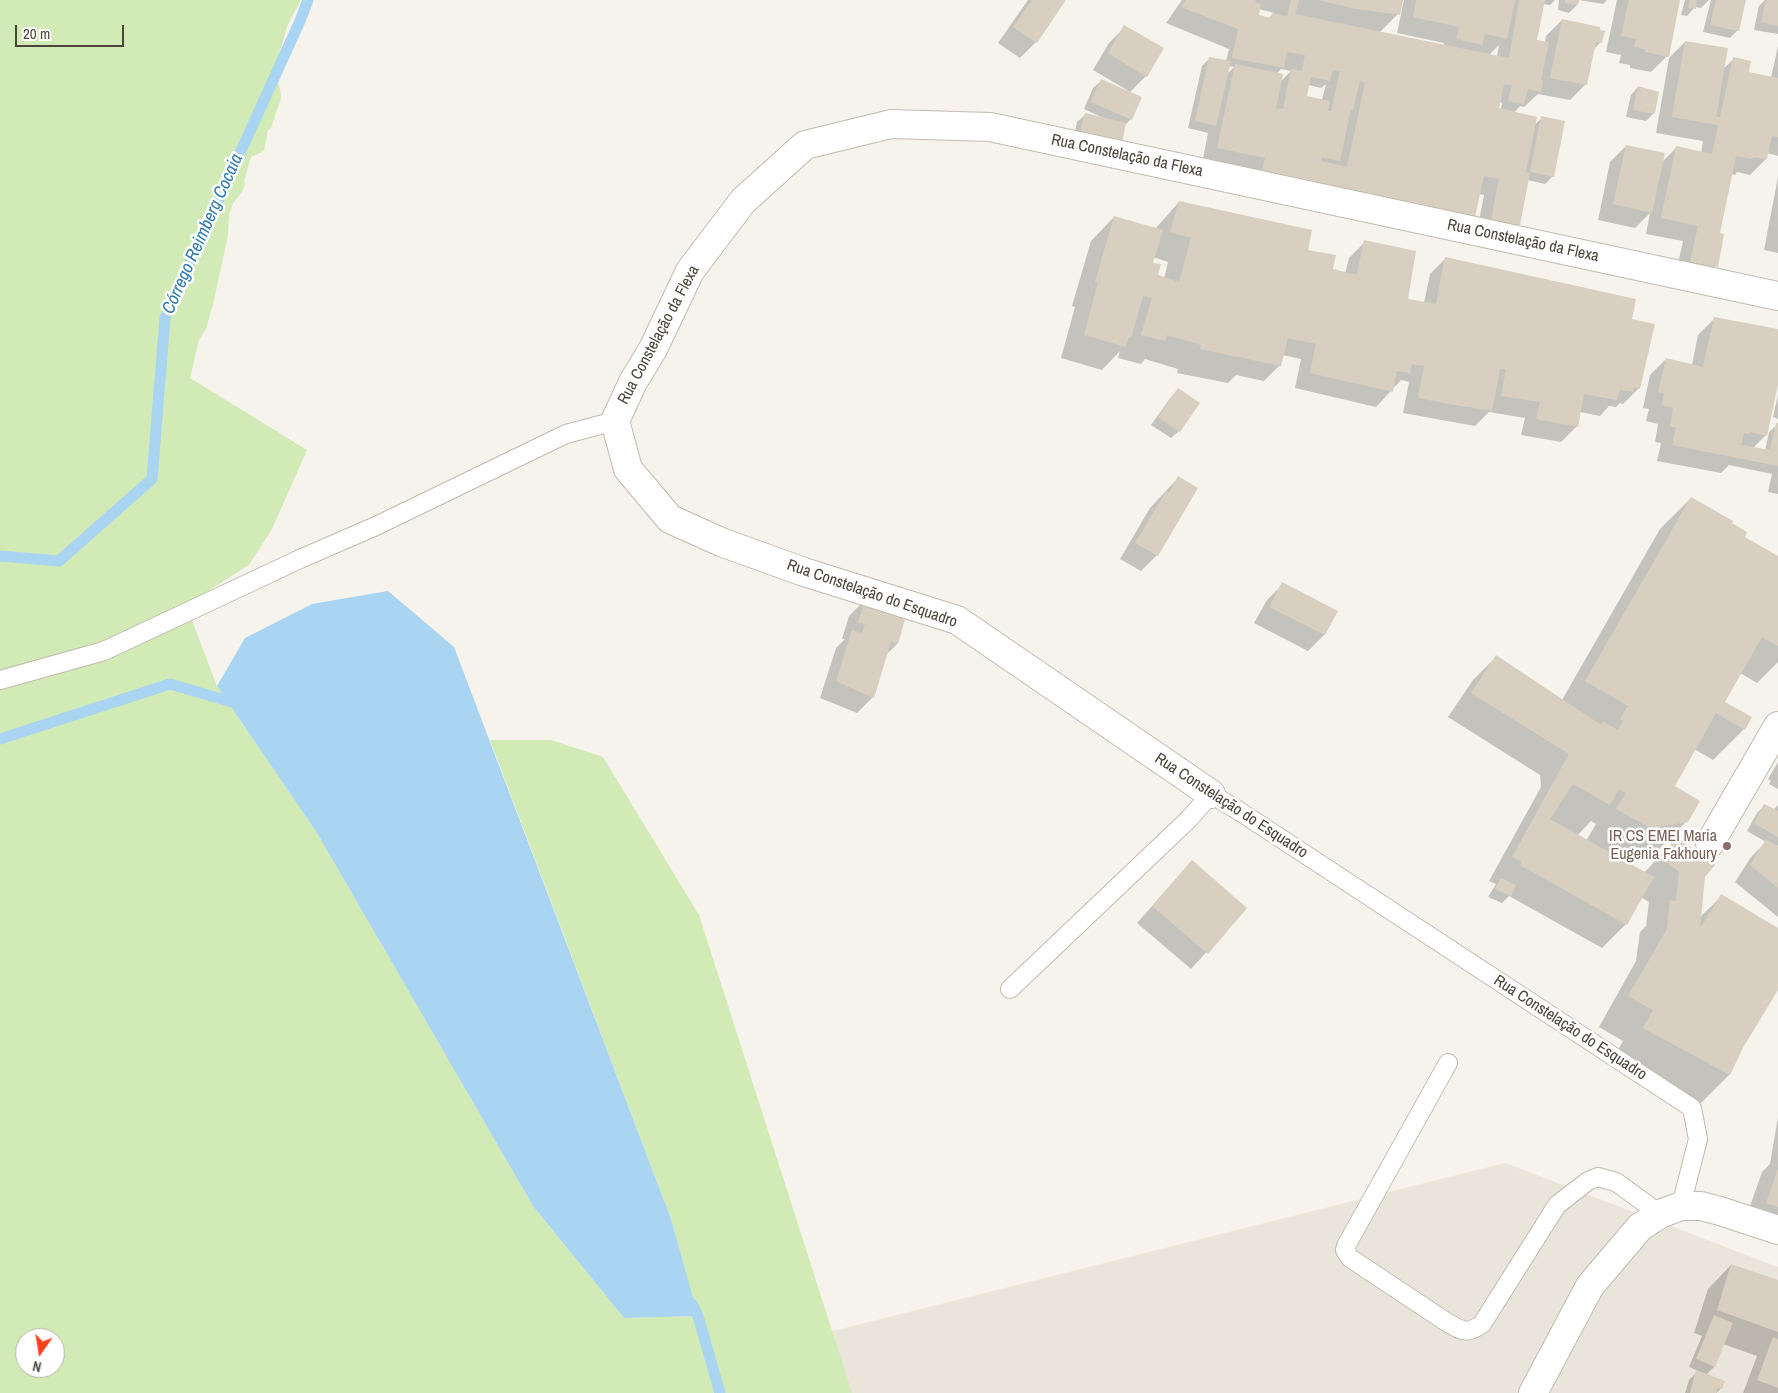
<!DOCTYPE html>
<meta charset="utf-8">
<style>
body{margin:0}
#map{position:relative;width:1778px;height:1393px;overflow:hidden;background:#f6f3ec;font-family:"Archivo Narrow",sans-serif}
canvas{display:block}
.north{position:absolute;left:15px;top:1328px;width:50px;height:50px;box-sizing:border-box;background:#fff;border:1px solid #b7b4b0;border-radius:50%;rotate:193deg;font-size:14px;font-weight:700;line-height:20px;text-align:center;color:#4b4439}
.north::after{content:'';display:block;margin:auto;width:18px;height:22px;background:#fc3f1d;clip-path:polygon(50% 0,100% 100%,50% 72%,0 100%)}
.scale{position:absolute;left:15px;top:25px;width:109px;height:22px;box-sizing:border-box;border:2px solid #4b4439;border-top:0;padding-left:6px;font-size:15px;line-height:18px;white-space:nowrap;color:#4b4439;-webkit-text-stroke:4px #fff;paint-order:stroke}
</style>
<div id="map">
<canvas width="1778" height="1393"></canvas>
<div class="north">N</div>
<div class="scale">20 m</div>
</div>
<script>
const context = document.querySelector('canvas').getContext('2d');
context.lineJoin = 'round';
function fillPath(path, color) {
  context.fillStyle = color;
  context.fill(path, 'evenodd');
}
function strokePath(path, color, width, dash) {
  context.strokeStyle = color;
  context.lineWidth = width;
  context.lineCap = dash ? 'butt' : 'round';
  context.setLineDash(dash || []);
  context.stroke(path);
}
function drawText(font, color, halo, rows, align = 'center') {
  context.font = font + ' "Archivo Narrow",sans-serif';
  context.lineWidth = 5;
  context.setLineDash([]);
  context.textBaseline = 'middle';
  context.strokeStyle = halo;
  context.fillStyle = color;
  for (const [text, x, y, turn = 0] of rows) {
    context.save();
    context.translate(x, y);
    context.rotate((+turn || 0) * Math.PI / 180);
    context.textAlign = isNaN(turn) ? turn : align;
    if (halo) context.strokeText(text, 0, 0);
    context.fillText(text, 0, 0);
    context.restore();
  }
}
const residential = new Path2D(`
 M1505 1163 1778 1267V1393H765L785 1343Z`);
const green = new Path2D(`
 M0 0H301L288 24 279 54 276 74 281 94V98L271 128 268 130 264 151 251 157 244 181 245 184 242 192 233 203 229 215 228 235 214 300 206 329 199 340 190 378 307 450 272 529 249 565 186 605 217 686 317 833 533 1206 624 1318 697 1316 671 1219 490 740H551L603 757 699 915 852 1393H0ZM25 1338H55V1368H25Z`);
const water = new Path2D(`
 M388 591 454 647 671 1219 698 1316 624 1318 533 1206 317 833 217 686 245 638 312 604Z`);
const shadow = new Path2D(`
 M1028 0H1064L1036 42 1020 58 998 43Z
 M1182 0H1402L1398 14 1380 32 1443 46 1444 43 1397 33 1404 0H1555L1550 5 1543 4 1535 41 1545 43 1546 36 1562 20 1601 42 1593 50 1586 84 1570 100 1538 94 1524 107 1520 106 1514 113 1534 125 1542 118 1553 176 1545 184 1527 180 1519 225 1503 241 1476 236 1484 195 1479 194 1474 216 1202 164 1208 133 1188 128 1202 66 1210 58 1226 61 1229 49 1166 23ZM1259 9 1274 13 1269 18 1257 16ZM1499 45 1497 56 1489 55ZM1229 66 1234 67 1227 74ZM1281 69 1291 71 1280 82 1276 74ZM1326 84 1322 100 1305 97 1308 85 1321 88ZM1499 102 1502 103 1501 110 1497 109Z
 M1559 0H1578L1577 5 1569 13 1558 10Z
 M1579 0H1607L1603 4Z
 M1617 0H1679L1667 56 1651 72 1630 68V65L1619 63 1621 55 1606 52Z
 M1685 0H1709L1701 8 1695 7 1687 16 1681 15Z
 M1711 0H1745L1738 30 1730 38 1703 32Z
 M1765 0H1778V34L1754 30 1759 6Z
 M1125 27 1146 76 1129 93 1131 119 1124 126 1073 141 1077 122 1085 115 1100 118 1101 117 1084 109 1093 88 1101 81 1126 92 1127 90 1093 70 1109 43Z
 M1685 42 1722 70 1734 59 1747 72 1771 78 1778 46V156L1767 153 1766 159 1750 175 1737 172 1735 175 1731 174 1719 234 1716 266 1700 282 1675 277 1683 241 1646 234 1650 213 1635 228 1598 220 1610 162 1626 146 1661 163 1676 148 1701 153 1703 141 1656 133 1669 58Z
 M1638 87 1654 113 1646 121 1626 117 1631 95Z
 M1778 177V253L1764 250Z
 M1179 202 1306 251 1331 270 1345 274 1349 258 1365 242 1407 300 1424 303 1430 274 1446 258 1631 320 1639 388 1623 404 1620 403 1616 407 1609 406 1600 416 1580 412 1577 426 1561 442 1521 435 1525 418 1489 412 1475 426 1403 413 1409 382 1401 380 1376 407 1295 388 1301 359 1282 355 1280 365 1264 381 1236 375 1228 383 1177 373 1178 369 1145 359 1141 364 1118 358 1120 351 1102 370 1061 358 1075 307 1072 306 1091 241 1114 217 1155 229ZM1153 257 1168 262 1164 279 1156 276 1152 264Z
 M1714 319 1778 331V377L1766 435 1778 424V494L1768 492 1772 474 1729 465 1721 473 1657 461 1661 443 1655 442 1658 424 1646 421 1649 409 1643 408 1650 375 1666 359 1692 365 1698 335ZM1769 432 1765 451 1753 448Z
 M1179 390V431L1171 438 1151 425 1171 397Z
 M1778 395V419L1773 417Z
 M1178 478 1157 555 1141 571 1120 559 1150 508Z
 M1691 498 1731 524 1743 537 1778 557V662L1757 683 1740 673 1724 702 1744 729 1713 760 1694 749 1673 787 1687 821 1656 852 1618 859 1644 873 1677 838 1704 877 1700 917 1722 896 1778 929V987L1743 1045 1729 1075 1698 1106 1613 1059 1623 1041 1599 1027 1636 961 1640 932 1646 926 1649 902 1641 897 1626 924 1602 948 1509 896 1502 903 1488 897 1496 884 1489 881 1541 787 1540 775 1448 717 1473 680 1496 657 1562 700 1660 529ZM1591 821 1596 824 1586 841 1577 836Z
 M1283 584 1336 611 1324 635 1308 651 1254 623 1267 600Z
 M865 600 906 613 897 644 887 654 873 697 857 713 820 698 836 648 845 639H842L849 616Z
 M1778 762V789L1769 784 1771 781 1768 779Z
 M1765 805 1774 809 1778 805V845L1776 847 1778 849V917L1735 882 1751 857 1766 842 1747 831 1757 813Z
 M1177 878 1246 909 1191 969 1137 923Z
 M1778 1117V1222L1743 1226 1762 1172 1770 1164Z
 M1731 1265 1778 1281V1393H1743L1757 1356 1723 1344 1714 1367 1706 1375 1721 1388 1716 1393H1685L1689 1380 1698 1371 1689 1367 1702 1336 1694 1333 1708 1289Z`);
const stream = new Path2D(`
 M0 556 59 561 152 479 165 318 300 21 308 0
 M0 739 170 684 242 705
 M692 1304 698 1316 720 1393`);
const building = new Path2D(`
 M1032 0H1066L1037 43 1013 27Z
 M1186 0H1256L1255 3 1261 4 1259 15 1271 18 1272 13 1287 16 1291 0H1299L1295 14 1509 58 1519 0H1545L1537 40 1549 42 1541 80H1543L1541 92 1528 89 1524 104 1508 101 1512 85 1504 84 1499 108 1537 117 1526 172 1530 173 1520 225 1491 220 1499 179 1484 176 1475 217 1370 198 1261 175 1265 158 1217 148 1235 64 1283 74 1276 108 1283 109 1291 69 1302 71 1305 55 1287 52 1284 68 1232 58 1238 29 1181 7ZM1333 70 1340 71 1331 111H1328L1330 101 1307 96 1311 77 1330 81ZM1360 81 1365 83 1347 167 1321 161 1322 157 1340 161 1351 109 1353 110Z
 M1318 0H1403L1400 15 1351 8Z
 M1416 0H1515L1507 39 1485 34 1482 45 1457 39 1459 27 1413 17Z
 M1565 0H1579L1578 5 1565 3Z
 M1629 0H1680L1669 57 1645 52V49L1634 47 1636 39 1621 36Z
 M1690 0H1697L1696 9 1688 8Z
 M1716 0H1746L1739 31 1710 25Z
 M1766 0H1778V26L1761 22Z
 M1562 19 1600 27V30L1605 31 1602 43 1596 42 1587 85 1550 78Z
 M1124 25 1164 48 1147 77 1108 53Z
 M1685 41 1728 48 1716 117H1720L1733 57 1751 61 1749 72 1778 78V137L1772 136 1767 159 1753 157 1752 159 1736 156 1720 233 1724 234 1718 267 1690 262 1698 226 1661 218 1676 146 1712 154 1718 125 1672 117Z
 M1209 57 1231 61 1216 126 1195 121Z
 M1101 79 1142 97 1132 120 1091 102Z
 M1638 86 1659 92 1655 114 1633 110Z
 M1085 113 1126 123 1122 143 1080 134Z
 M1541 116 1565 121 1554 177 1530 172Z
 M1626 145 1665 153 1652 213 1613 204Z
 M1179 201 1312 230 1308 250 1336 255 1333 269 1357 275 1364 240 1416 251 1408 299 1436 304 1445 257 1636 299 1632 319 1655 324 1640 389 1634 387 1633 392 1620 390 1617 400 1584 394 1578 427 1536 419 1540 402 1501 396 1506 369H1500L1492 411 1450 404 1418 398 1424 366 1412 364 1410 373 1397 371 1393 392 1310 373 1316 344 1288 338 1281 366 1200 349 1201 345 1167 335 1165 341 1141 335 1152 298 1143 296 1131 338 1129 337 1126 347 1084 335 1098 283 1095 282 1114 216 1163 230 1153 263 1161 264 1158 275 1179 282 1191 238 1170 232Z
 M1714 317 1778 329V384L1767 436 1750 432 1749 434 1744 433 1741 445 1770 450 1776 423H1778V466L1672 445 1676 427H1670L1673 408 1662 405 1664 393 1658 392 1666 358 1703 367Z
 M1178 388 1200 403 1180 432 1158 417Z
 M1178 476 1198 488 1158 556 1135 543 1166 491 1169 493Z
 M1691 497 1733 521 1732 523 1747 532 1745 537 1778 556V646L1762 637 1725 702 1752 717 1745 730 1716 713 1675 786 1700 801 1688 822 1651 828 1616 809 1626 793 1619 789 1610 805 1573 784 1550 819 1654 877 1627 925 1520 865 1522 862 1512 857 1569 754 1471 693 1496 655 1601 725 1603 722 1618 730 1623 721 1620 719 1628 706 1585 681Z
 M1282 582 1338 611 1325 635 1269 607Z
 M865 599 907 612 898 644 891 642 874 698 836 681 852 630 862 633 865 624 858 623Z
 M1764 804 1778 811V837L1754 823Z
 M1677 837 1715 865 1705 877 1700 929 1721 894 1778 928V990L1744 1046 1730 1075 1643 1028 1653 1010 1628 996 1667 929 1670 900 1676 901 1679 871 1663 860Z
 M1766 839 1778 847V888L1750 865Z
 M1192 860 1247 908 1208 954 1152 906Z
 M1501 878 1516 885 1511 896 1495 889Z
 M1778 1169V1207L1766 1203Z
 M1731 1264 1778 1280V1332L1717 1310Z
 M1714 1315 1733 1323 1715 1367 1696 1359Z
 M1773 1337 1778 1339V1388L1757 1380Z
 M1696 1370 1725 1381 1722 1389 1718 1388 1716 1393H1690Z`);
const lane = new Path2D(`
 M0 680 104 651 300 559 376 526 566 434 615 421
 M1010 989 1189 819 1211 794 1239 811 1692 1108 1698 1139 1681 1206
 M1448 1063 1347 1244 1345 1250 1350 1258 1448 1323C1464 1332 1467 1334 1482 1324L1557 1205 1588 1181 1598 1177 1616 1182 1660 1214`);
const street = new Path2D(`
 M1211 794 957 620 804 572 721 542 670 519 628 469 615 421 633 382 653 349 690 271 743 201 805 145 891 124 990 127 1778 296
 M1710 843 1778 726
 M1533 1393 1590 1286 1640 1227 1660 1214 1681 1206H1701L1720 1211 1778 1230`);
const markers = [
 [1727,846,5,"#8d6e63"]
];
const streetNames = [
 ["Rua Constelação da Flexa",1127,156,12],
 ["Rua Constelação da Flexa",1523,241,12],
 ["Rua Constelação da Flexa",659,335,-62],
 ["Rua Constelação do Esquadro",872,594,19],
 ["Rua Constelação do Esquadro",1231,806,33],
 ["Rua Constelação do Esquadro",1570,1028,33]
];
const educationNames = [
 ["IR CS EMEI Maria",1717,837],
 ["Eugenia Fakhoury",1717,855]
];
const waterNames = [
 ["Córrego Reimberg Cocaia",203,234,-66]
];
fillPath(residential, '#eae5da');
fillPath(green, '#d2eab5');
fillPath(water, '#a9d4f2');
fillPath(shadow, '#0003');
strokePath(stream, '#a9d4f2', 11);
fillPath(building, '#d8cfc1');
strokePath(lane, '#c2bbae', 20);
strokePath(street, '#c2bbae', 30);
strokePath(lane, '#fff', 18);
strokePath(street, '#fff', 28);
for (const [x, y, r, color] of markers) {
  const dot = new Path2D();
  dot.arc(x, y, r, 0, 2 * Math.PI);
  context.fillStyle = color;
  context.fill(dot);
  strokePath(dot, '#fff', 2);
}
drawText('16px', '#4b4439', '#fff', streetNames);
drawText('16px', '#785e54', '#fff', educationNames, 'right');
drawText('italic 18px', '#2e7ab2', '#fff', waterNames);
</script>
